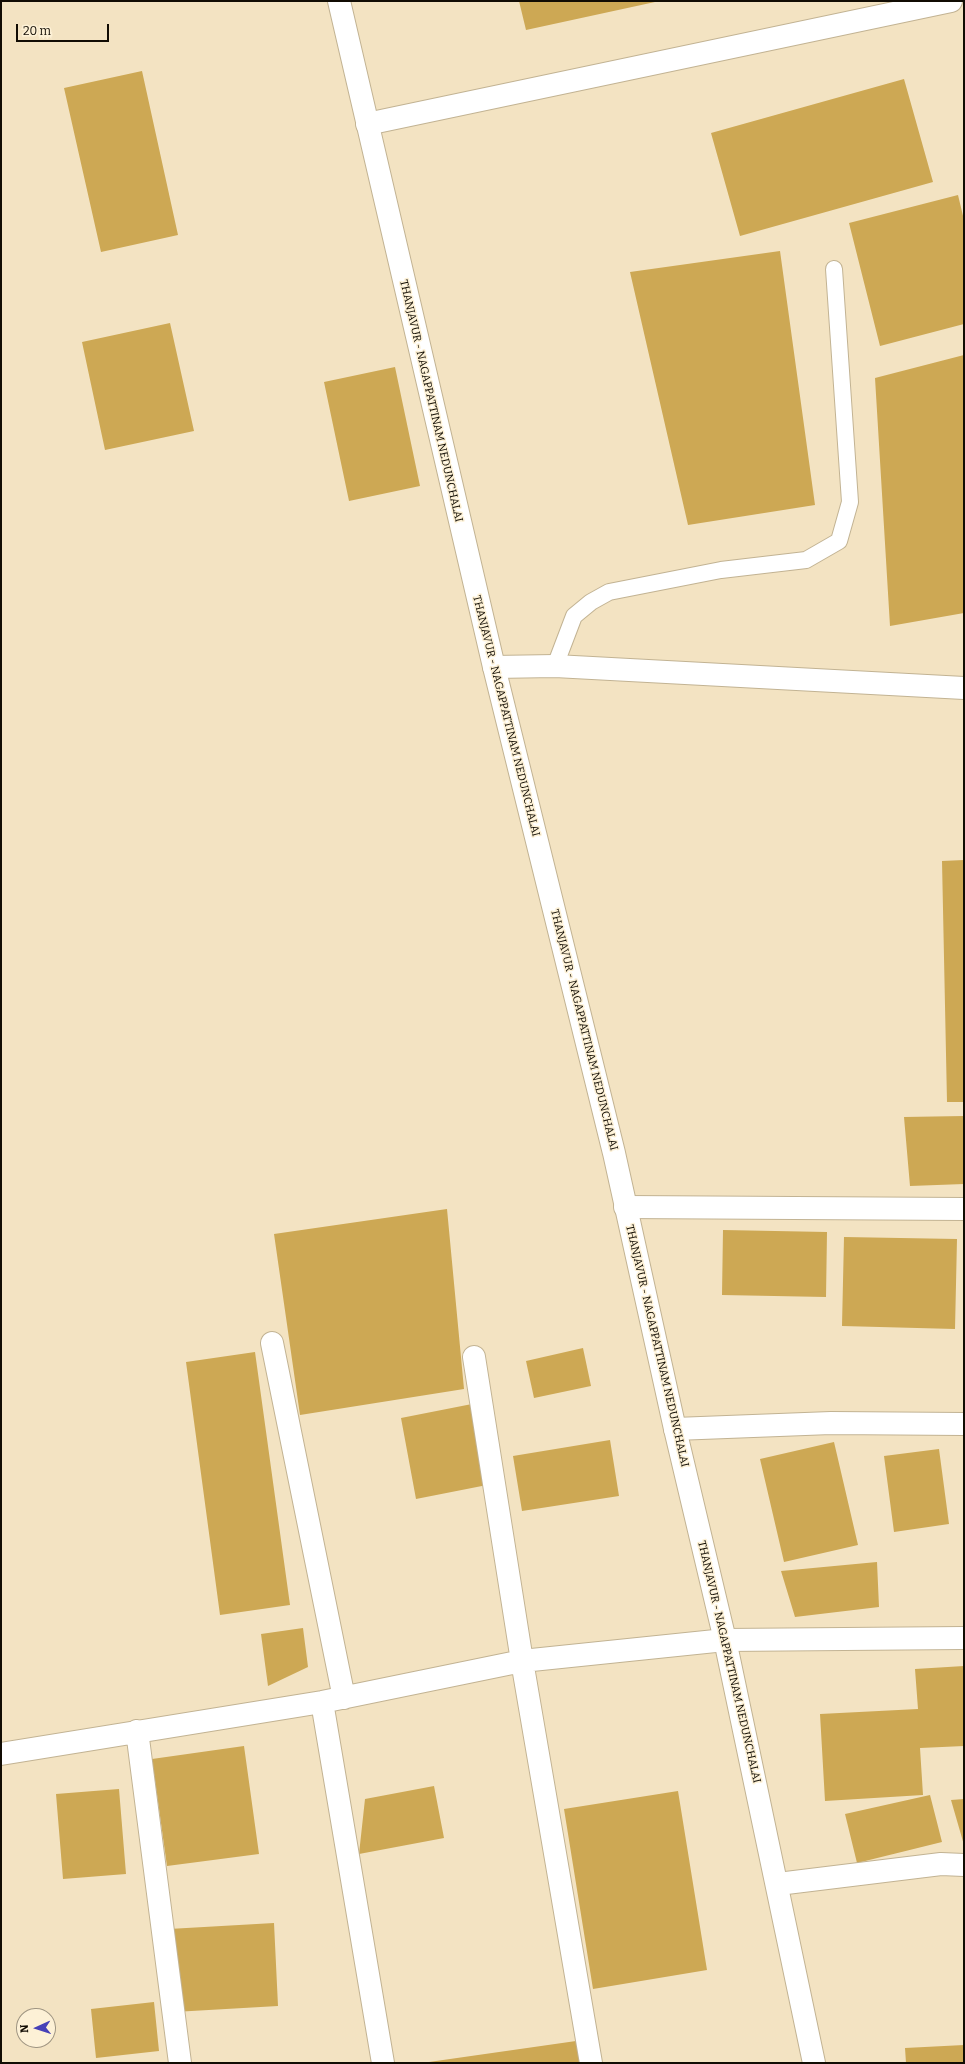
<!DOCTYPE html>
<style>
body{margin:0}
#map{position:relative;width:965px;height:2064px;overflow:hidden;background:#f3e3c2;font-family:Bitter,serif}
canvas{display:block}
.frame{position:absolute;inset:0;border:2px solid #110c03;pointer-events:none}
.north{position:absolute;left:16px;top:2008px;width:40px;height:40px;box-sizing:border-box;background:#fdf1d6;border:1px solid #9f9582;border-radius:50%;rotate:267deg;font-size:11px;font-weight:700;line-height:16px;text-align:center;color:#110c03}
.north::after{content:'';display:block;margin:auto;width:14px;height:18px;background:#4741b7;clip-path:polygon(50% 0,100% 100%,50% 72%,0 100%)}
.scale{position:absolute;left:16px;top:24px;width:93px;height:18px;box-sizing:border-box;border:2px solid #110c03;border-top:0;padding-left:5px;font-size:12px;line-height:14px;white-space:nowrap;color:#110c03;-webkit-text-stroke:3px #fdf1d6;paint-order:stroke}
</style>
<div id="map">
<canvas width="965" height="2064"></canvas>
<div class="frame"></div>
<div class="north">N</div>
<div class="scale">20 m</div>
</div>
<script>
const context = document.querySelector('canvas').getContext('2d');
context.lineJoin = 'round';
function fillPath(path, color) {
  context.fillStyle = color;
  context.fill(path, 'evenodd');
}
function strokePath(path, color, width, dash) {
  context.strokeStyle = color;
  context.lineWidth = width;
  context.lineCap = dash ? 'butt' : 'round';
  context.setLineDash(dash || []);
  context.stroke(path);
}
function drawText(font, color, halo, rows, align = 'center') {
  context.font = font + ' Bitter,serif';
  context.lineWidth = 3;
  context.setLineDash([]);
  context.textBaseline = 'middle';
  context.strokeStyle = halo;
  context.fillStyle = color;
  for (const [text, x, y, turn = 0] of rows) {
    context.save();
    context.translate(x, y);
    context.rotate((+turn || 0) * Math.PI / 180);
    context.textAlign = isNaN(turn) ? turn : align;
    if (halo) context.strokeText(text, 0, 0);
    context.fillText(text, 0, 0);
    context.restore();
  }
}
const building = new Path2D(`
 M519 1H655V2L526 30Z
 M142 71 178 235 101 252 64 88Z
 M904 79 933 182 740 236 711 133Z
 M958 195 964 220V324L880 346 849 223Z
 M780 251 815 505 688 525 630 272Z
 M170 323 194 431 105 450 82 342Z
 M964 355V613L890 626 875 378Z
 M395 367 420 486 349 501 324 382Z
 M964 860V1102H947L942 861Z
 M964 1116V1184L910 1186 904 1117Z
 M447 1209 464 1389 300 1415 274 1234Z
 M723 1230 827 1232 826 1297 722 1295Z
 M844 1237 957 1239 955 1329 842 1326Z
 M583 1348 591 1386 534 1398 526 1361Z
 M255 1352 290 1605 220 1615 186 1362Z
 M472 1404 487 1485 416 1499 401 1418Z
 M610 1440 619 1496 522 1511 513 1456Z
 M834 1442 858 1545 784 1562 760 1459Z
 M939 1449 949 1524 894 1532 884 1456Z
 M877 1562 879 1607 795 1617 781 1571Z
 M303 1628 308 1667 268 1686 261 1634Z
 M964 1666V1746L920 1748 923 1795 825 1801 820 1714 918 1709 915 1669Z
 M244 1746 259 1854 167 1866 152 1759Z
 M434 1786 444 1838 359 1854 365 1799Z
 M119 1789 126 1874 63 1879 56 1794Z
 M678 1791 707 1970 593 1989 564 1809Z
 M930 1795 942 1842 857 1863 845 1814Z
 M964 1799V1845L951 1800Z
 M274 1923 278 2006 174 2012 169 1929Z
 M154 2002 159 2051 96 2058 91 2009Z
 M583 2040 586 2063H429V2062Z
 M964 2045V2063H906L905 2048Z`);
const service = new Path2D(`
 M555 666 574 616 591 602 609 592 721 570 806 560 839 541 850 502 834 269`);
const minor = new Path2D(`
 M367 124 951 1
 M494 667 555 666 964 688
 M625 1207 964 1209
 M272 1343 344 1698
 M474 1357 522 1661 591 2063
 M675 1429 831 1423 964 1424
 M322 1702 383 2063
 M137 1731 180 2063
 M1 1754 322 1702 522 1661 725 1640 964 1638
 M778 1884 941 1864 964 1865`);
const trunk = new Path2D(`
 M339 1 494 667 614 1153 675 1429 725 1640 814 2063`);
const streetNames = [
 ["THANJAVUR - NAGAPPATTINAM NEDUNCHALAI",431,401,77],
 ["THANJAVUR - NAGAPPATTINAM NEDUNCHALAI",506,716,76],
 ["THANJAVUR - NAGAPPATTINAM NEDUNCHALAI",584,1030,76],
 ["THANJAVUR - NAGAPPATTINAM NEDUNCHALAI",657,1346,77],
 ["THANJAVUR - NAGAPPATTINAM NEDUNCHALAI",729,1662,77]
];
fillPath(building, '#cda854');
strokePath(service, '#c2b393', 18);
strokePath(minor, '#c2b393', 24);
strokePath(trunk, '#c2b393', 24);
strokePath(service, '#fff', 16);
strokePath(minor, '#fff', 22);
strokePath(trunk, '#fff', 22);
drawText('11px', '#110c03', '#fdf1d6', streetNames);
</script>
